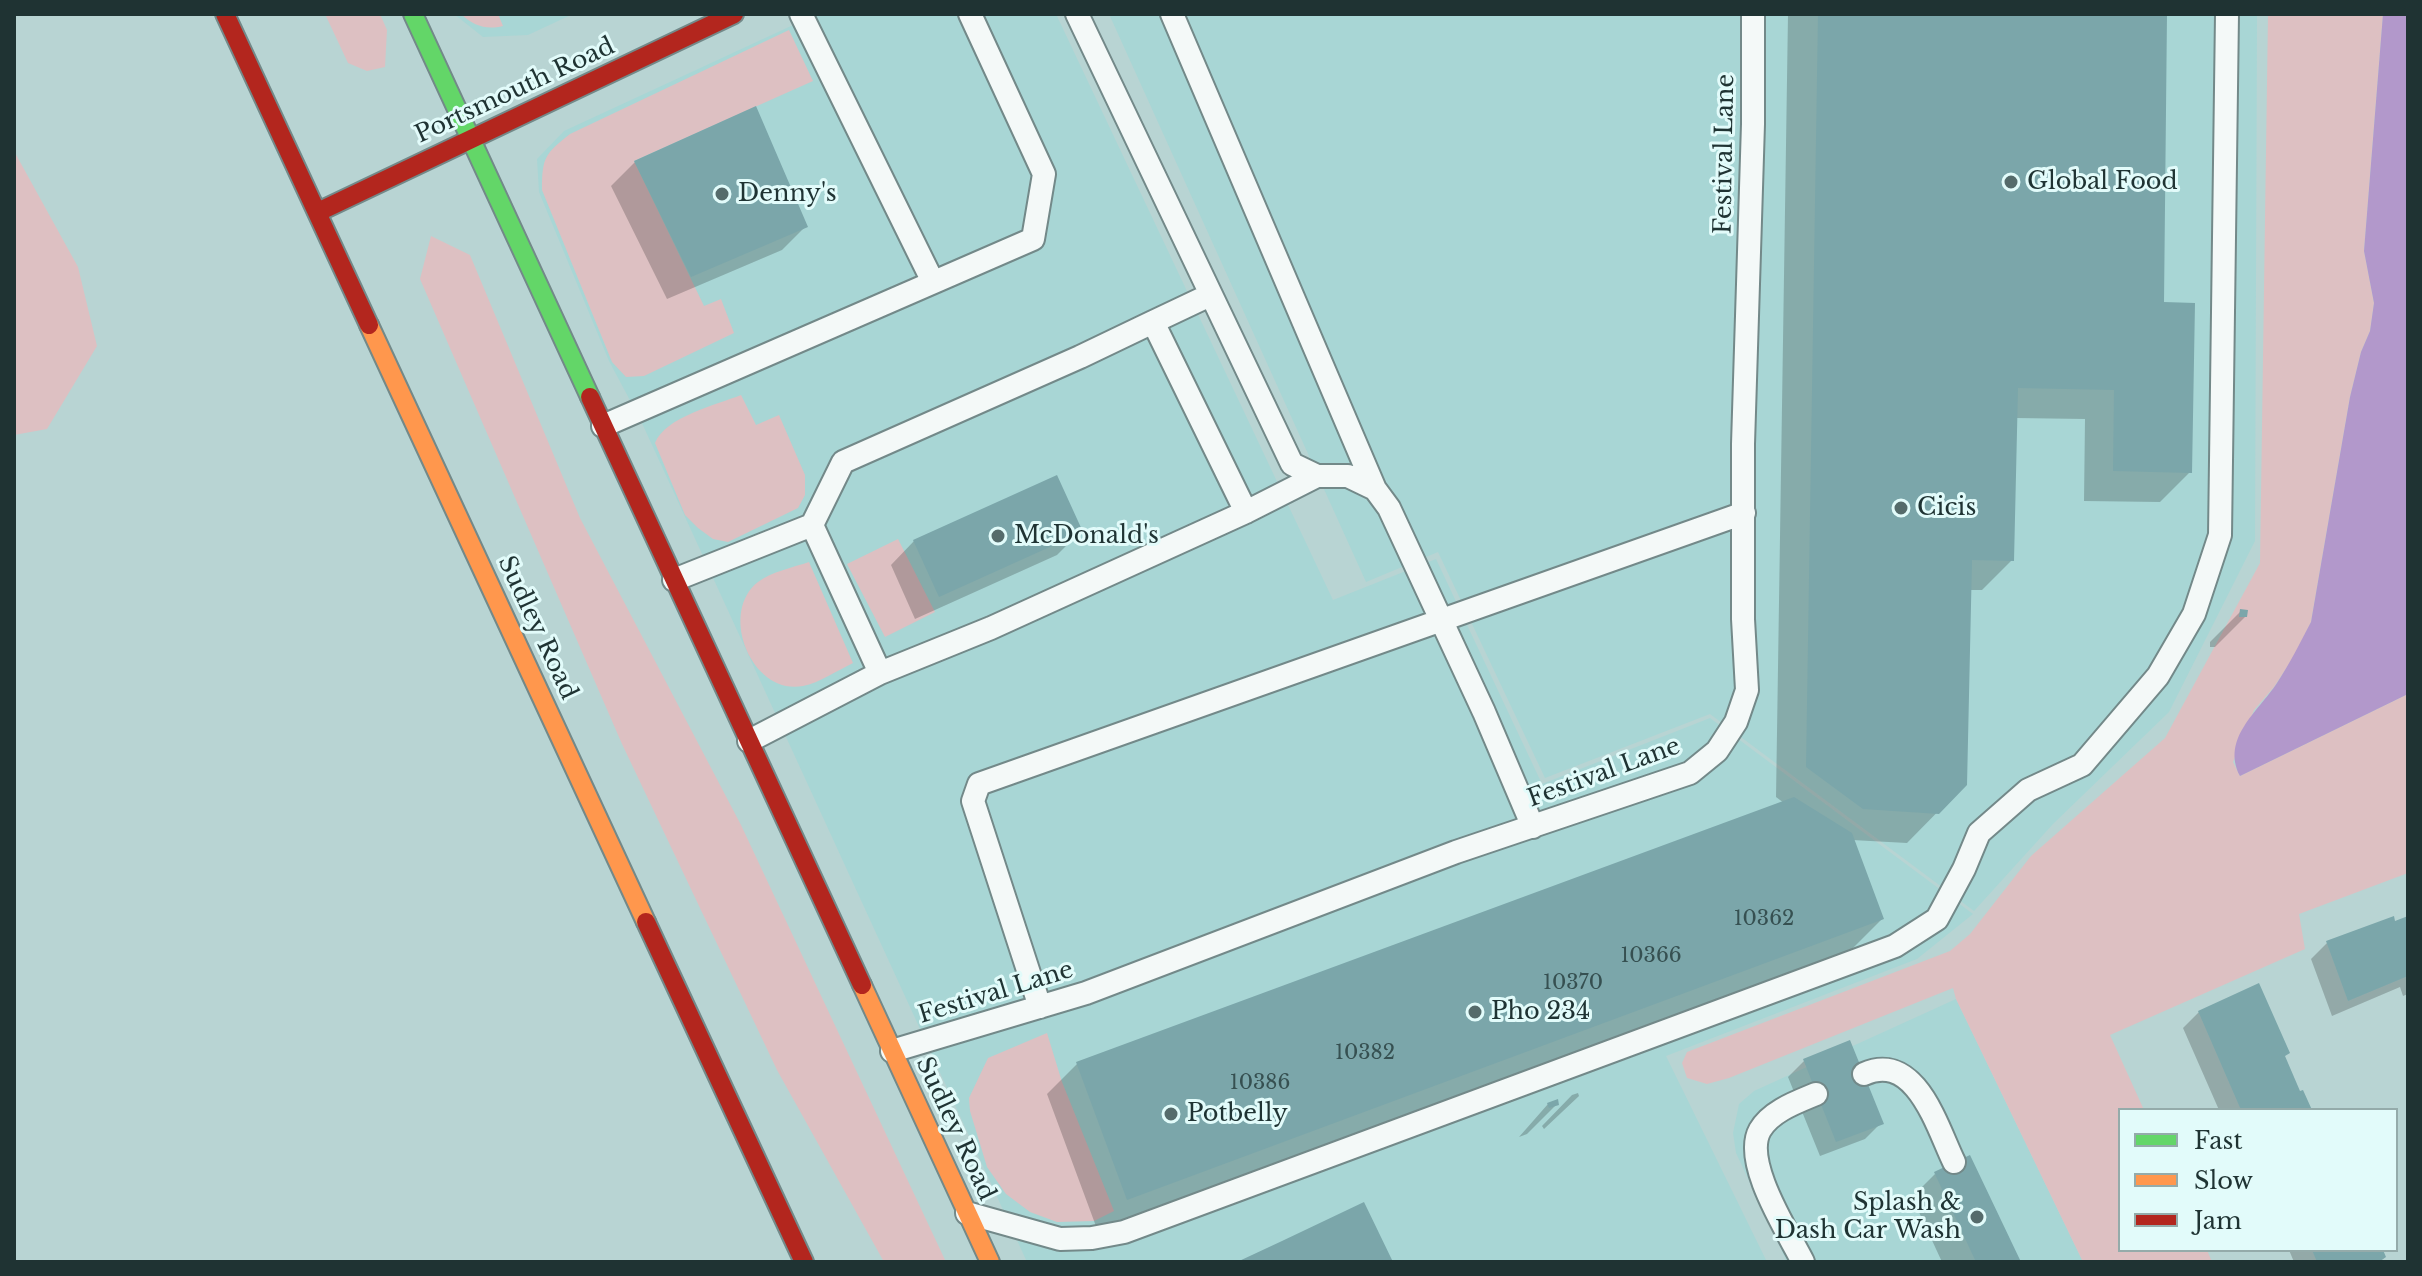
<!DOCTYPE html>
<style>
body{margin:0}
#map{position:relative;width:2422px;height:1276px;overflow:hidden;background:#b8d4d3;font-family:"Libre Baskerville",serif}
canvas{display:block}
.frame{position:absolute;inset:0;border:16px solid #1f3333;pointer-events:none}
.legend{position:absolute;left:2118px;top:1108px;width:280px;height:144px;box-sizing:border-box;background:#e2fbfa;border:2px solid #94abaa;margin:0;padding:10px 14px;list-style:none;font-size:24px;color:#1f3333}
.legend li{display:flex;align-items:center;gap:16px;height:40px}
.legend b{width:40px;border:2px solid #94abaa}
</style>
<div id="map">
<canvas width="2422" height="1276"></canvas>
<div class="frame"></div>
<ul class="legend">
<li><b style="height:10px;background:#63d668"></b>Fast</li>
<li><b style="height:10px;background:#ff974d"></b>Slow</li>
<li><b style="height:10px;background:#b3261e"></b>Jam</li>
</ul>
</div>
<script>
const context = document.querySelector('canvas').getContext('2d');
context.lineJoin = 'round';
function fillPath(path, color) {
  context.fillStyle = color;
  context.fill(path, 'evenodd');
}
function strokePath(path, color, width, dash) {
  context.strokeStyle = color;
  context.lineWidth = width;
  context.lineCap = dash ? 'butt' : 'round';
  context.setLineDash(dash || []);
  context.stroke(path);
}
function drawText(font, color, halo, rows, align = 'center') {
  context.font = font + ' "Libre Baskerville",serif';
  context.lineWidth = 6;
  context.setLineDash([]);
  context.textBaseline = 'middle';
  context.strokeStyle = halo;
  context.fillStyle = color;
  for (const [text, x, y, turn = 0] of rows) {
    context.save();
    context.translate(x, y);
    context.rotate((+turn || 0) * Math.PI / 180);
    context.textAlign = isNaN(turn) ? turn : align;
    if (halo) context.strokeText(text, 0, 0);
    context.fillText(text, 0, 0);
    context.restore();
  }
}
const built = new Path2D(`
 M454 14H573L528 35 483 37Z
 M817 14H1056L1333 600 1436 559 1542 784 1710 718 1973 914 1917 959 1666 1056 1767 1262H1027L641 421 609 361 539 192 537 159 564 131Z
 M1109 14H2257L2255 541 2169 712 2053 824 1974 911 1710 714 1545 778 1438 552 1366 582Z
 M1956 999 2083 1262H1787L1736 1153 1733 1133 1739 1104 1754 1091Z`);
const green = new Path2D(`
 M325 14H380L387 30 385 67 367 71 348 63Z
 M461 14H498L503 26C486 30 474 26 461 14Z
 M2268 14H2383L2364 251 2374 303 2370 331 2361 352 2350 397 2311 622 2295 655 2274 687 2254 710 2233 762 2240 776 2408 694V873L2299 914 2305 949 2110 1035 2144 1110H2120V1250H2207L2212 1262H2083L1956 999 1953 988 1729 1078 1707 1084 1687 1078 1682 1063 1687 1052 1950 951 1970 934 2031 856 2165 738 2260 563Z
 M789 30 813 81 634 161 704 306 721 299 734 333 644 376 626 377 612 362 542 190C542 157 545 154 570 134Z
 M14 151 78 267 97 346 47 429 14 435Z
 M431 236 470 255 580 518 741 825 946 1262H884L777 1070 622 744 420 279Z
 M741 395 756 425 779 415 805 475V495L798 508 728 542 713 539 698 528 685 515 655 443C665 417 716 405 741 395Z
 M898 539 935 612 885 637 847 564Z
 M809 562 853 663C838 670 819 683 803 686 752 696 718 613 758 582 771 572 794 567 809 562Z
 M1047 1033 1062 1082 1114 1211 1094 1221 1057 1222 1030 1212 1006 1194 987 1167 970 1111 969 1098 988 1058Z`);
const water = new Path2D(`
 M2383 14H2408V694L2240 776C2221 738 2258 712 2277 683 2290 663 2300 643 2311 622L2350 397 2361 352 2370 331 2374 303 2364 251Z`);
const shadow = new Path2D(`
 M1788 14H2165L2162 304 2190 472 2160 502 2084 501 2085 419 2015 418 2012 560 1982 590H1969L1965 784 1907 843 1852 840 1882 919 1852 949 1097 1229 1047 1094 1077 1064 1784 803 1776 797Z
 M635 162 806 226 782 250 667 299 611 186Z
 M1081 531 1057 555 915 619 891 565 914 541Z
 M2241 611 2245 617 2215 647H2210V642Z
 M2408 918V994L2403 996 2400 987 2332 1016 2311 959 2327 943Z
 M2199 1012 2283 1058 2299 1094 2310 1110H2219L2183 1028Z
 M1804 1061 1881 1123 1865 1139 1820 1156 1788 1077Z
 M1578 1093 1579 1096 1544 1129 1542 1126 1572 1095Z
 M1548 1104H1557L1527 1134 1519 1137Z
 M1935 1174 2019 1262H1942L1912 1197Z
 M2289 1250H2381L2378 1262H2294Z`);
const building = new Path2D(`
 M1818 14H2167L2164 302 2195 303 2192 473 2113 471 2114 390 2018 388 2014 561 1972 560 1967 785 1939 814 1863 809 1806 767Z
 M756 106 808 227 691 277 634 161Z
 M1057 475 1083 532 939 597 913 540Z
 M2240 609 2248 610 2247 617H2239Z
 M1794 797 1852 833 1884 919 1127 1200 1076 1062Z
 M2394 916 2395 921 2408 916V976L2348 1001 2326 941Z
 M2259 983 2290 1053 2285 1056 2300 1091 2303 1090 2312 1110H2241L2198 1011Z
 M1850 1040 1884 1124 1836 1142 1803 1059Z
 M1558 1099 1559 1105 1549 1108 1547 1103Z
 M1970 1155 2021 1262H1976L1934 1172Z
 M1364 1202 1393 1262H1237L1282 1241Z
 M2312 1250H2383L2386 1257 2379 1262H2317Z`);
const lane = new Path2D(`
 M801 14 933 282
 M1077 14 1292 464 1317 476H1348L1375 489 1389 508 1484 712 1533 827
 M1172 14 1375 489
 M1153 322 1210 295
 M603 426 1033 239 1044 174 970 14
 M674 580 812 525
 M880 673 812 525 843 462 1080 357 1153 322 1246 512
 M749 741 880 673 991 628 1246 512 1317 476
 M1040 1007 973 801 979 784 1744 513
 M892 1051 1086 993 1456 852 1690 773 1717 751 1736 722 1747 690 1743 619V444L1753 124V14
 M1864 1074C1916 1051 1937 1127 1954 1162
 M967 1213 1060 1239 1092 1238 1124 1232 1895 946 1937 919 1964 869 1979 833 2028 790 2082 765 2158 676 2194 614 2220 535 2227 14
 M1803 1262C1788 1232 1742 1162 1760 1130 1771 1111 1797 1102 1816 1094`);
const fast = new Path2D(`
 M413 14 590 397`);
const slow = new Path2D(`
 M369 325 646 922
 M862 985 990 1262`);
const jam = new Path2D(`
 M225 14 369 325
 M318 212 734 14
 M590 397 862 985
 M646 922 804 1262`);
const markers = [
 [2011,182,8,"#556b6b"],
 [722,194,8,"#556b6b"],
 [1901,508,8,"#556b6b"],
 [998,536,8,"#556b6b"],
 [1475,1012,8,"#556b6b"],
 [1171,1114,8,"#556b6b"],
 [1977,1217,8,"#556b6b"]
];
const numberNames = [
 ["10362",1764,919],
 ["10366",1651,956],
 ["10370",1573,983],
 ["10382",1365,1053],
 ["10386",1260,1083]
];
const streetNames = [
 ["Portsmouth Road",515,91,-25],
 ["Festival Lane",1725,154,-89],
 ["Sudley Road",537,628,65],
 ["Festival Lane",1604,773,-20],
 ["Festival Lane",996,993,-17],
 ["Sudley Road",955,1129,65]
];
const poiNames = [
 ["Global Food",2027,182],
 ["Denny's",738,194],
 ["Cicis",1917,508],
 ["McDonald's",1014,536],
 ["Pho 234",1491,1012],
 ["Potbelly",1187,1114],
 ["Splash &",1961,1203,"right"],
 ["Dash Car Wash",1961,1231,"right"]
];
fillPath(built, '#a8d6d5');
fillPath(green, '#ddc0c2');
fillPath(water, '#b298cb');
fillPath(shadow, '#0003');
fillPath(building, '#7ba6aa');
strokePath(lane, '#738989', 26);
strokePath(fast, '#738989', 22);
strokePath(slow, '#738989', 22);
strokePath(jam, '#738989', 22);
strokePath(lane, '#f4f9f8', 22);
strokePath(fast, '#63d668', 18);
strokePath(slow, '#ff974d', 18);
strokePath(jam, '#b3261e', 18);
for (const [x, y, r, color] of markers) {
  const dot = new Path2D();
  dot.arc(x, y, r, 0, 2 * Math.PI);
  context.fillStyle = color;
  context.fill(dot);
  strokePath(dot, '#e2fbfa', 3);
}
drawText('20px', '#365051', null, numberNames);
drawText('24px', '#1f3333', '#e2fbfa', streetNames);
drawText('24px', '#1f3333', '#e2fbfa', poiNames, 'left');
</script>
